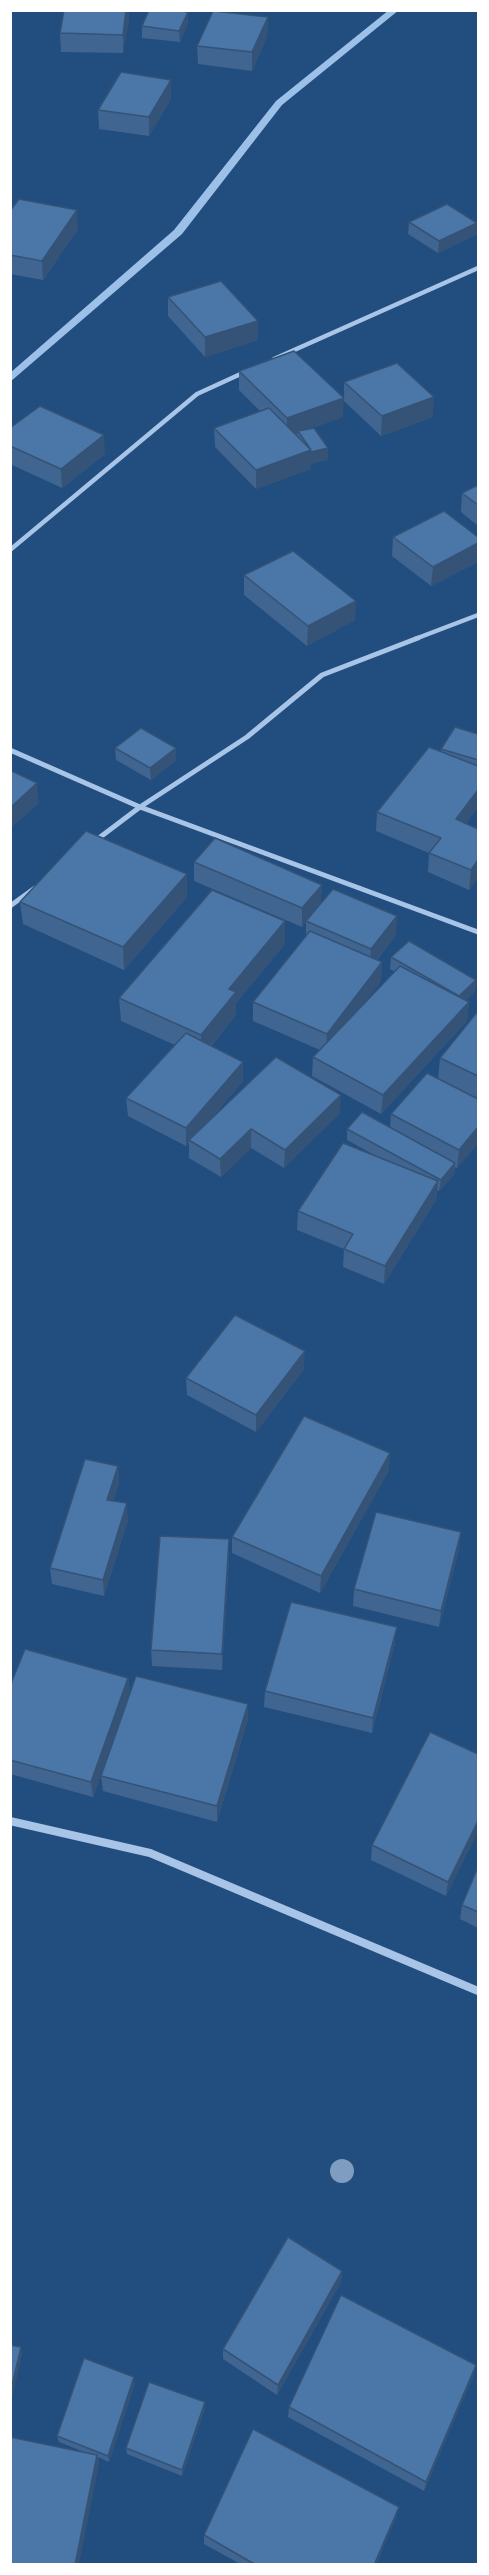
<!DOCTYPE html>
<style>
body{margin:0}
#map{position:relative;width:489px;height:2575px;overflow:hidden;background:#224d7f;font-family:"Golos Text",sans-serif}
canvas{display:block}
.frame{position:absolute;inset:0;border:12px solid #fff;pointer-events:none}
</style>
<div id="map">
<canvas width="489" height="2575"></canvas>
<div class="frame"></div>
</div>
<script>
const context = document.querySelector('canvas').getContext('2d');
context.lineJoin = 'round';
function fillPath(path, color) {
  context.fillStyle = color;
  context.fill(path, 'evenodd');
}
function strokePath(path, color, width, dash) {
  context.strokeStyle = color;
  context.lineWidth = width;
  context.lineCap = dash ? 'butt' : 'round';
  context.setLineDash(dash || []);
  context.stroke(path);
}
const stream = new Path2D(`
 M389 10H399L282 105 182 234 10 382V373L174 230 276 101Z`);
const minorFar2 = new Path2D(`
 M274 359 478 268
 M10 550 197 394 245 372
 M415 639 478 615`);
const minorFar1 = new Path2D(`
 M10 750 140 807 478 932
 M95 841 140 807 247 737 322 675 418 638
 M10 906 35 888`);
const minor = new Path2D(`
 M10 1821 150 1853 478 1991`);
const trees = [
 [342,2171]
];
const wall = new Path2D(`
 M64 10H128L129 19 123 53 61 52 60 33Z
 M188 12V23L180 42 142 38V26Z
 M268 17 267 36 252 71 198 64 197 46Z
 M171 99 149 136 99 129 98 110Z
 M10 211 78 229 43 280 10 274Z
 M409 222 477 223V234L438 253 408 234Z
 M168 297 258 321V340L205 357 168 316Z
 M239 371 343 417 312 428 328 460 311 463V469L256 489 215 447 214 428 260 411 239 390Z
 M344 382 433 417 381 436 344 401Z
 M10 428 105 454 62 488 10 464Z
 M478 485V526L461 512 462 493Z
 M393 537H478V562L431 586 392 556Z
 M244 575 355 620 307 646 244 595Z
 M478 734V807L466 823 478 829V877L469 890 428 872 429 853 376 831 377 812 441 752V749Z
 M115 748H176V760L151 780 116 760Z
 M194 862 321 903 396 935 377 960 382 962 381 981 362 1006 395 972 390 969 391 957 476 980 475 991 466 1000 469 1002 467 1021 381 1114 312 1076 313 1057 320 1050 253 1021V1002L306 937V922L302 927 194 881Z
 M187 897 124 970 23 924 20 902Z
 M285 921V944L236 1003V1015L211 1046 243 1062V1081L208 1122 340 1113 284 1168 251 1148 221 1177 189 1158V1143L186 1146 128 1116 126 1098 175 1045 121 1021 119 998Z
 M478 1011V1143L457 1168 455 1167 454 1175 439 1191 437 1190 436 1200 384 1284 343 1267 344 1249 297 1230 298 1211 376 1156 347 1140V1129L390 1127 391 1114 438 1079 440 1058Z
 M304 1369 256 1432 187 1395 186 1378Z
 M118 1466 119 1483 113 1501 128 1520 104 1596 52 1584 50 1568Z
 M389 1470 320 1593 232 1553V1537Z
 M461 1532 459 1549 439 1627 353 1606 354 1589Z
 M229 1539V1556L222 1670 152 1666 151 1650Z
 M395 1643 372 1733 264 1707 265 1691Z
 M128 1678 130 1694 93 1797 10 1774V1686Z
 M248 1704V1719L217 1822 103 1791 101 1776Z
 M478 1754V1831L446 1896 371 1860 372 1845Z
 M478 1867V1928L460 1919 462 1905Z
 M342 2271 341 2282 277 2395 223 2359V2349Z
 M476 2365 473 2376 424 2491 288 2417 289 2407Z
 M135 2383 109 2462 98 2457 99 2465 89 2454 59 2442 57 2436Z
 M205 2408 182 2476 127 2454 126 2448Z
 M397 2515 376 2565H242L204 2544V2535Z`);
const shadedWall = new Path2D(`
 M126 10H128L129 19 123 53V35Z
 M188 12V23L180 42 179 31Z
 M268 17 267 36 252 71V52Z
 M171 80V99L149 136V117Z
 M77 210 78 229 43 280 42 261Z
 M477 223V234L438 253 439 241Z
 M258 321V340L205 357V337Z
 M434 397 433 417 381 436 382 416Z
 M344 398 343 417 299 433 298 431V434L287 438V418Z
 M104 435 105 454 62 488 61 469Z
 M328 448V460L311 464V452Z
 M311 450V469L256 489V470Z
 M478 543V562L431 586 433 567Z
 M356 601 355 620 307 646 308 626Z
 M176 748V760L151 780 150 768Z
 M37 783 39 803 10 829V808Z
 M478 790V807L454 839 456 819Z
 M478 860V877L469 890 471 870Z
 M187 874V897L124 970 123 947Z
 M322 885 321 904 302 927V908Z
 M397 916 396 935 370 968 371 949Z
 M285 921V944L236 1003V1015L201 1057V1035L229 989Z
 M382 962 381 981 326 1053 327 1034Z
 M476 980 475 991 458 1008 459 996Z
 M469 1002 467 1021 381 1114 383 1095Z
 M243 1062V1081L191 1141 189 1140V1143L186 1146V1128Z
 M341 1095 340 1113 284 1168 285 1150Z
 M478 1127V1143L457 1168 459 1150Z
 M251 1129V1148L221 1177 220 1159Z
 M455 1163 454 1175 439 1191 441 1180Z
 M438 1181 436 1200 384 1284 385 1266Z
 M305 1351 304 1369 256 1432V1415Z
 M390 1453 389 1470 320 1593 321 1576Z
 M118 1466 119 1483 108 1517 107 1500Z
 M127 1503 128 1520 104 1596 103 1580Z
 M461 1532 459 1549 439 1627 441 1611Z
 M229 1539V1556L222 1670V1654Z
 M397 1627 395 1643 372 1733 373 1718Z
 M128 1678 130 1694 93 1797 91 1782Z
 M248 1704V1719L217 1822V1806Z
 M478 1821V1831L446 1896 448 1882Z
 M342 2271 341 2282 277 2395 278 2385Z
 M21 2347 22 2354 10 2409V2394Z
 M476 2365 473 2376 424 2491 426 2482Z
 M134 2377 135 2383 109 2462 108 2456Z
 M205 2402V2408L182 2476V2470Z
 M97 2455 99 2465 79 2565H75Z
 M399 2507 397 2515 376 2565H374Z`);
const building = new Path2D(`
 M64 10H126L123 35 60 33Z
 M149 10H174L188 12 179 31 142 26Z
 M213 11 268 17 252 52 197 46Z
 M121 72 171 80 149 117 98 110Z
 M19 199 77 210 42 261 10 255V211Z
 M447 204 477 223 439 241 409 222Z
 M221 281 258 321 205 337 168 297Z
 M294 351 344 398 287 418 239 371Z
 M397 363 434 397 382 416 344 382Z
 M40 406 104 435 61 469 10 446V428Z
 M269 408 311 450 256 470 214 428Z
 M314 428 328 448 311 452 310 450H311L298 431Z
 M478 485V505L462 493Z
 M444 511 478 537V543L433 567 393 537Z
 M293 551 356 601 308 626 244 575Z
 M455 727 478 734V760L441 749Z
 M141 728 176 748 150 768 115 748Z
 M429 747 478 766V790L456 819 478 829V860L471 870 429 853 441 838 377 812Z
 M10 770 37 783 10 808Z
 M86 831 187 874 123 947 20 902Z
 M215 838 322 885 302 908 194 862Z
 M333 889 397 916 371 949 306 921Z
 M212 890 285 921 229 989 236 992 201 1035 119 998Z
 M310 931 382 962 327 1034 253 1002Z
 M409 941 476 980 459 996 391 957Z
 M400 966 469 1002 383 1095 313 1057Z
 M478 1011V1076L440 1058Z
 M186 1033 243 1062 186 1128 126 1098Z
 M276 1057 341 1095 285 1150 251 1129 220 1159 189 1140Z
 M427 1073 478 1099V1127L459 1150 391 1114Z
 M362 1112 455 1163 441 1180 347 1129Z
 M343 1143 438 1181 385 1266 344 1249 353 1234 298 1211Z
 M235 1315 305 1351 256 1415 186 1378Z
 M304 1416 390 1453 321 1576 232 1537Z
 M85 1459 118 1466 107 1500 127 1503 103 1580 50 1568Z
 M376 1512 461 1532 441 1611 354 1589Z
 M160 1536 229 1539 222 1654 151 1650Z
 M291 1602 397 1627 373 1718 265 1691Z
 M25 1649 128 1678 91 1782 10 1760V1686Z
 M136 1676 248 1704 217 1806 101 1776Z
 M430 1732 478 1754V1821L448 1882 372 1845Z
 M478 1867V1912L462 1905Z
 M288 2237 342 2271 278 2385 223 2349Z
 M341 2295 476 2365 426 2482 289 2407Z
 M10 2345 21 2347 10 2394Z
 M84 2358 134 2377 108 2456 57 2436Z
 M149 2382 205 2402 182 2470 126 2448Z
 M253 2429 399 2507 374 2565H256L204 2535Z
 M10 2437 97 2455 75 2565H10Z`);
fillPath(stream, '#9cc0e8');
strokePath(minorFar2, '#a8c5e7', 4.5);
strokePath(minorFar1, '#a8c5e7', 5);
strokePath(minor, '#a8c5e7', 8);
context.fillStyle = '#7f9dc0';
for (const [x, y] of trees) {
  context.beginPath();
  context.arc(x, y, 12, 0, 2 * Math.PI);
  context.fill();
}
fillPath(wall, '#406590');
fillPath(shadedWall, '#345376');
fillPath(building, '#4b76a8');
strokePath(building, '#345376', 1.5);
</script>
